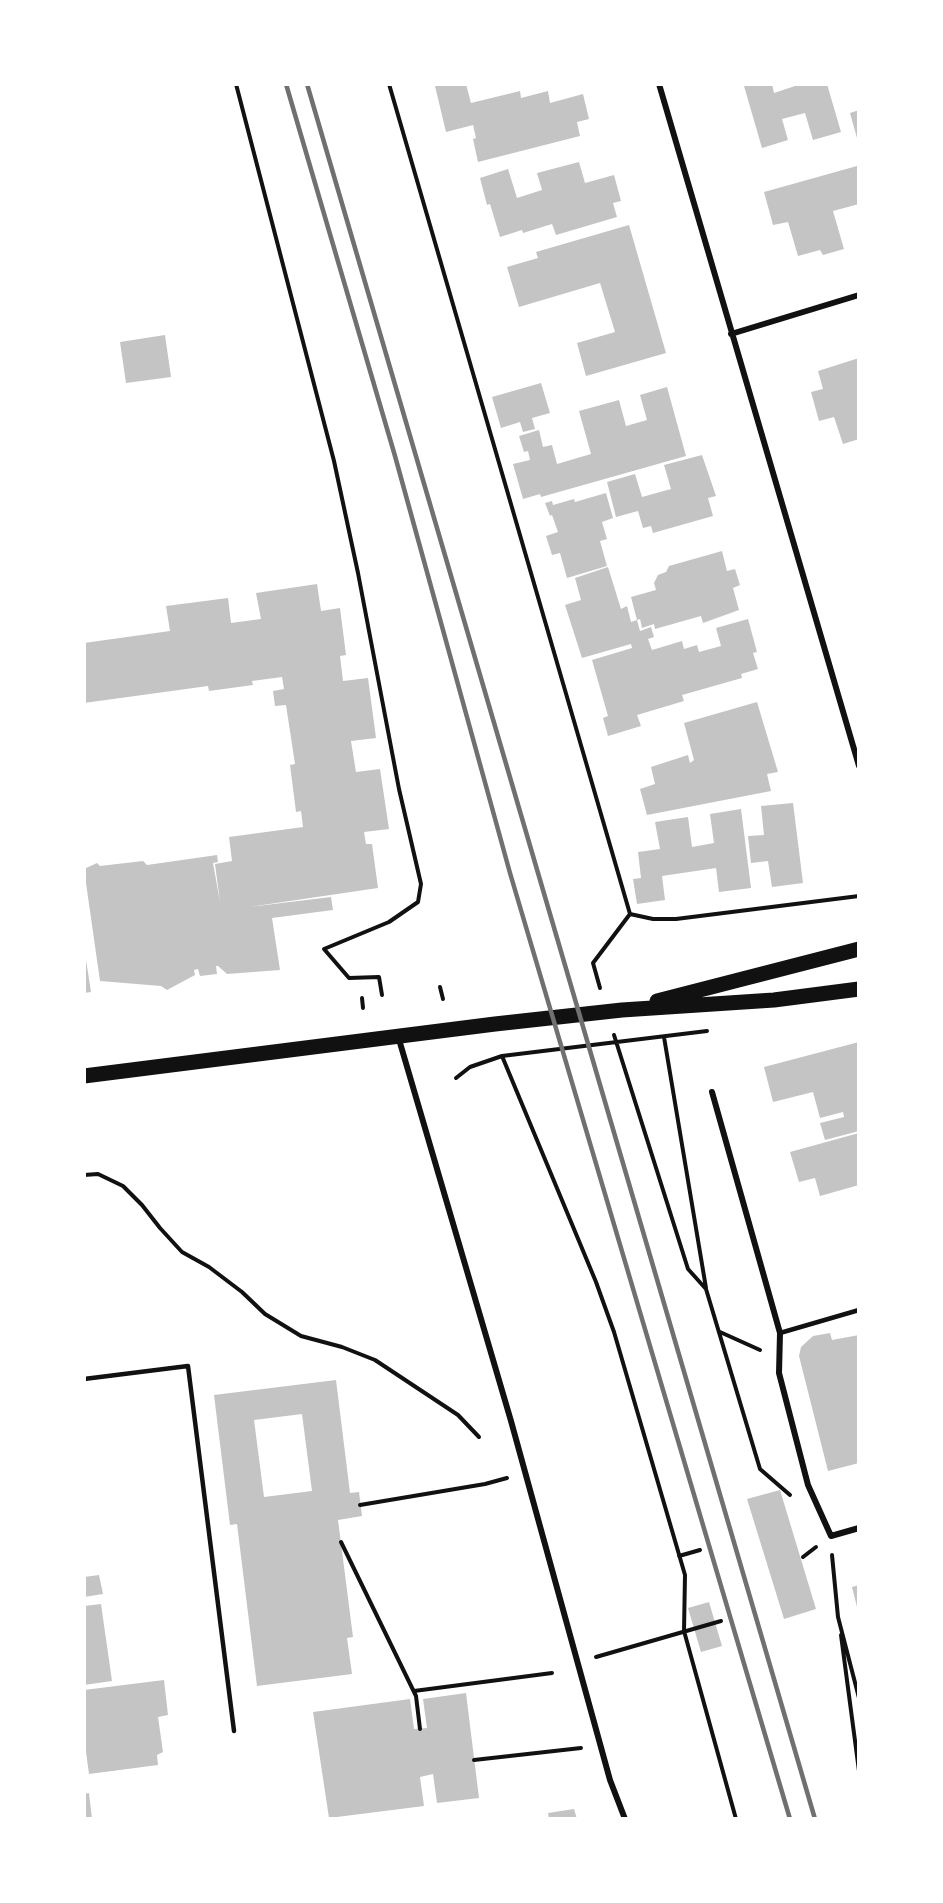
<!DOCTYPE html>
<style>
body{margin:0}
#map{position:relative;width:943px;height:1903px;overflow:hidden;background:#fff;font-family:Merriweather,serif}
canvas{display:block}
.frame{position:absolute;inset:0;border:86px solid #fff;pointer-events:none}
</style>
<div id="map">
<canvas width="943" height="1903"></canvas>
<div class="frame"></div>
</div>
<script>
const context = document.querySelector('canvas').getContext('2d');
context.lineJoin = 'round';
function fillPath(path, color) {
  context.fillStyle = color;
  context.fill(path, 'evenodd');
}
function strokePath(path, color, width, dash) {
  context.strokeStyle = color;
  context.lineWidth = width;
  context.lineCap = dash ? 'butt' : 'round';
  context.setLineDash(dash || []);
  context.stroke(path);
}
const building = new Path2D(`
 M441 84H466L471 103 520 91 521 98 548 91 550 103 583 94 589 119 577 122 580 136 478 162 473 139 476 138 473 125 446 132 435 86Z
 M750 84H772L774 93 795 86V84H827L841 132 813 140 805 113 782 119 788 140 762 148 744 86Z
 M859 110V137L857 138 850 113Z
 M579 162 585 183 614 175 621 201 613 203 617 217 556 235 552 224 523 233 522 230 500 237 490 204 487 205 480 178 508 169 517 198 542 190 537 173Z
 M857 166 859 175V204L833 211 844 249 823 255 820 250 798 256 788 222 773 225 764 192Z
 M629 225 666 353 586 376 577 343 615 332 600 283 519 307 507 267 538 258 536 252Z
 M165 335 171 377 126 383 120 342Z
 M859 358V439L843 444 834 417 819 421 811 392 823 389 818 371Z
 M541 383 550 413 532 418 535 429 523 432 520 422 501 428 492 397Z
 M667 387 686 456 541 497 540 494 523 499 513 464 530 460 528 451 524 452 519 436 539 430 543 447 552 445 557 464 591 454 579 411 619 400 626 426 647 420 640 395Z
 M702 455 716 496 708 498 713 516 653 533 651 526 643 528 638 511 616 517 607 482 635 474 642 497 671 489 664 465Z
 M606 493 613 518 602 522 607 539 600 541 607 566 567 578 560 553 552 555 546 536 558 532 552 515 550 516 545 503 552 501 553 505 574 499 575 502Z
 M722 551 727 571 735 569 740 585 733 588 739 610 703 623 701 616 655 629 654 624 642 628 640 619 637 620 631 597 656 590 654 583 658 575 666 572 669 566Z
 M608 567 621 609 627 606 631 622 637 620 640 631 651 627 654 637 648 639 652 650 682 641 684 649 697 645 699 652 721 646 716 628 748 619 757 652 753 653 758 669 741 674 742 678 682 695 684 701 637 715 641 726 608 736 603 718 608 716 592 660 632 648 631 644 582 658 565 605 581 600 575 578Z
 M317 584 321 611 340 608 346 655 340 656 343 681 368 678 376 738 351 741 356 772 380 769 389 829 364 832 366 844H372L378 888 249 907 331 897 333 910 272 918 280 970 227 974 218 966H216L217 974 200 976 198 969 194 970 195 975 167 990 161 986 100 981 84 869 97 863 100 866 143 861 147 865 217 855 218 862 213 863 220 902 215 864 232 861 229 837 303 827 301 811 296 812 290 765 295 764 286 705 275 706 273 691 284 689 282 677 252 681 253 685 209 691 208 686 84 703V643L170 631 166 606 228 598 231 623 261 619 256 593Z
 M757 702 778 772 767 774 771 791 647 815 640 789 655 784 651 767 688 755 690 763 694 760 684 723Z
 M793 803 803 883 772 887 768 861 751 863 748 836 764 835 761 806Z
 M741 809 751 888 719 892 716 868 662 876 665 900 637 904 633 879 641 878 638 852 660 849 655 822 688 817 692 847 714 843 710 814Z
 M84 947 91 992 84 993Z
 M859 1042V1131L825 1140 820 1123 844 1117 843 1112 820 1118 813 1092 773 1102 764 1067Z
 M859 1133V1185L820 1196 815 1178 799 1182 790 1152Z
 M830 1333 832 1340 859 1335V1463L828 1471 799 1356 801 1347 813 1336Z
 M336 1380 350 1493 359 1492 362 1516 338 1520 353 1637 347 1638 352 1674 257 1686 237 1524 230 1525 214 1395ZM302 1414 312 1491 264 1497 254 1420Z
 M780 1490 816 1609 784 1619 747 1499Z
 M99 1575 103 1594 84 1597V1577Z
 M859 1585V1611H858L852 1587Z
 M709 1602 722 1646 701 1652 688 1608Z
 M101 1604 112 1681 84 1685V1606Z
 M164 1680 168 1715 158 1717 163 1752 157 1755 158 1765 89 1774 84 1737V1690Z
 M466 1693 479 1798 437 1803 433 1774 420 1777 424 1806 329 1818 313 1712 410 1699 414 1729 427 1728 423 1699Z
 M89 1793 92 1819H84V1794Z
 M574 1809 577 1819H549L548 1813Z`);
const path = new Path2D(`
 M236 84 334 461 358 573 399 789 421 884 418 902 389 922 324 949 349 978 379 977 382 995
 M389 84 630 914 593 963 600 988
 M630 914 653 919H676L859 896
 M440 987 443 999
 M362 998 363 1008
 M614 1035 688 1269 706 1289 760 1469 790 1495
 M664 1037 706 1288
 M502 1056 596 1282 614 1332 685 1575 684 1631 736 1819
 M456 1078 470 1067 502 1056 707 1031
 M84 1175 98 1174 123 1186 142 1205 160 1228 182 1252 209 1267 242 1292 265 1314 301 1336 342 1347 375 1360 458 1415 479 1437
 M720 1332 760 1350
 M360 1505 485 1484 507 1478
 M341 1542 416 1696 420 1729
 M832 1555 838 1617 859 1698
 M679 1556 700 1550
 M803 1557 816 1547
 M841 1635 859 1771
 M596 1657 721 1621
 M414 1691 552 1673
 M474 1760 581 1748`);
const service = new Path2D(`
 M780 1333 859 1310
 M84 1379 188 1366 234 1731`);
const minor = new Path2D(`
 M659 84 859 766
 M731 334 859 295
 M398 1036 511 1421 610 1780 625 1819
 M712 1092 780 1333 779 1373 808 1485 831 1536 859 1528`);
const primary = new Path2D(`
 M657 1001 859 949
 M84 1076 495 1024 622 1010 774 1000 859 989`);
const rail = new Path2D(`
 M286 84 395 456 510 873 790 1819
 M307 84 815 1819`);
fillPath(building, '#c4c4c4');
strokePath(path, '#111', 4);
strokePath(service, '#111', 4.5);
strokePath(minor, '#111', 6);
strokePath(primary, '#111', 15);
strokePath(rail, '#707070', 4.5);
</script>
